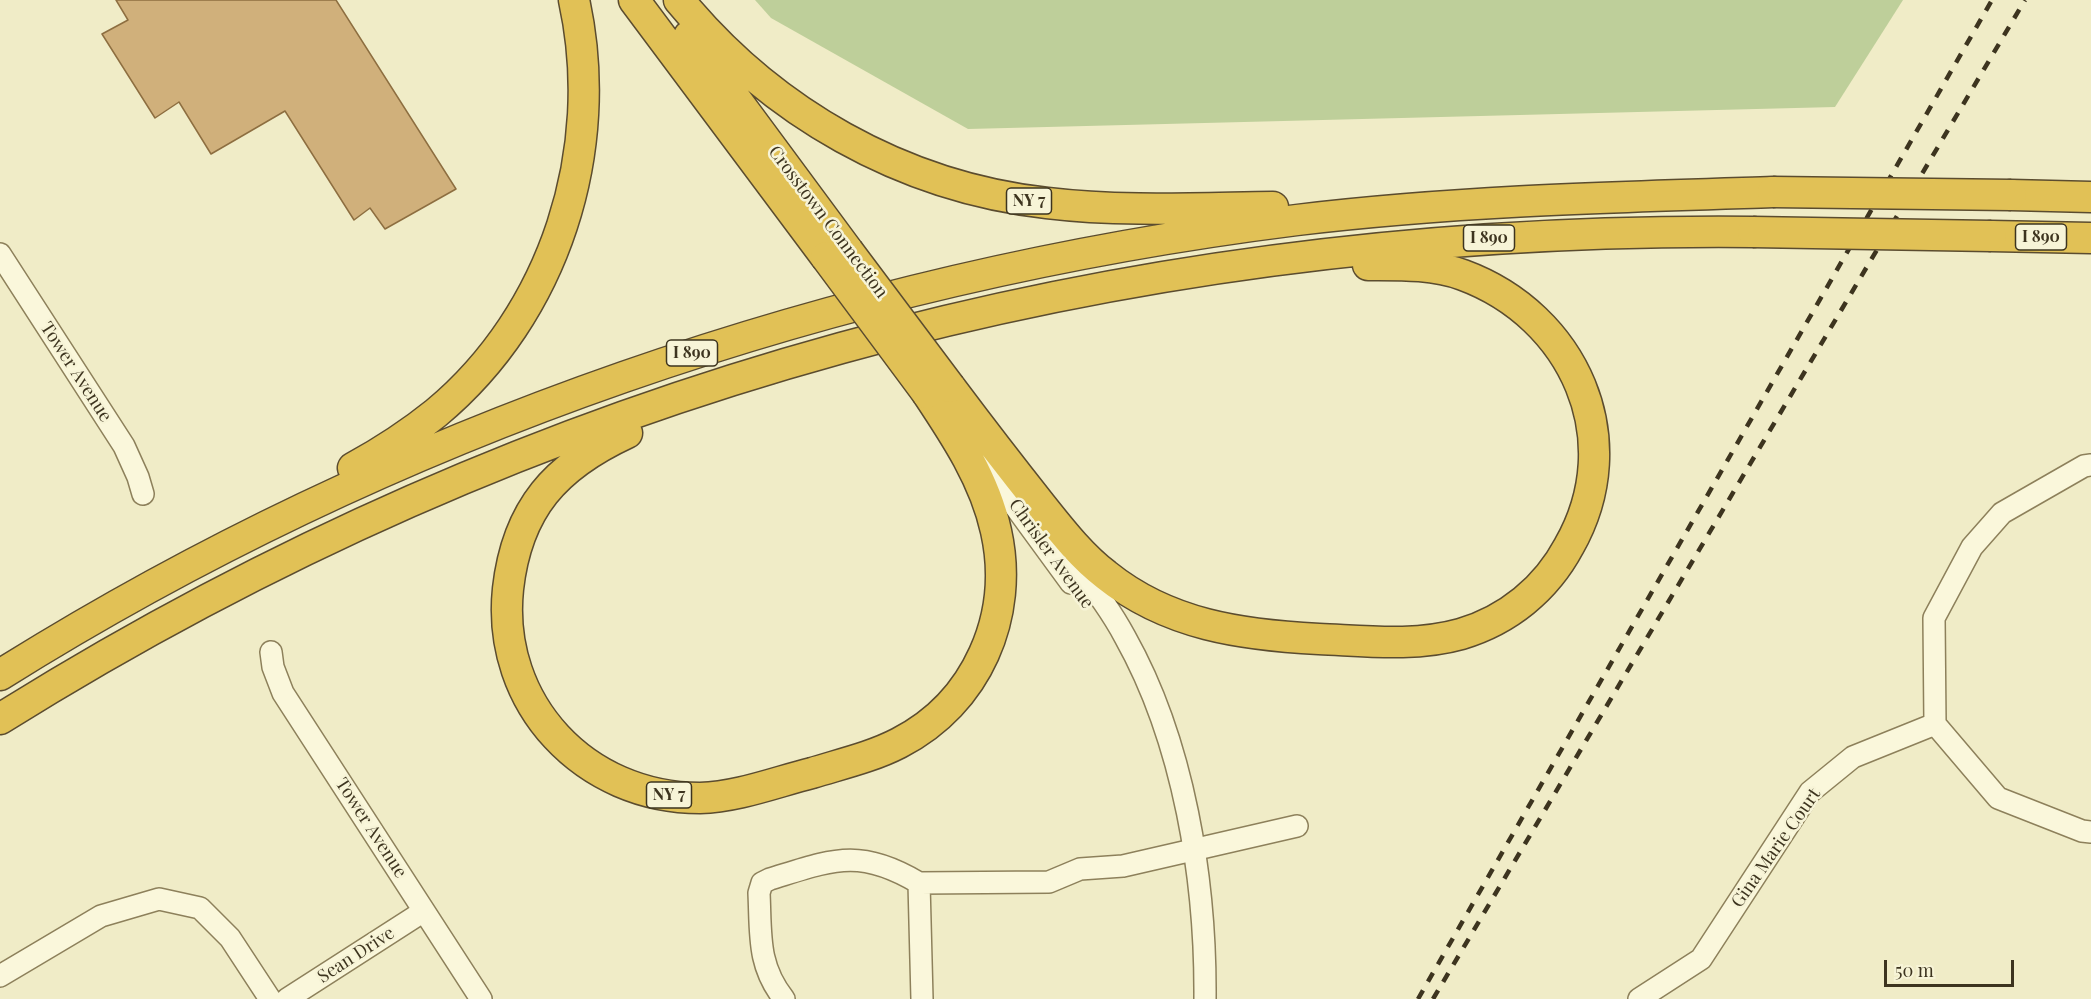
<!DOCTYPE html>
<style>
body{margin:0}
#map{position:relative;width:2091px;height:999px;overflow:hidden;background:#f0ecc7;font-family:"Playfair Display",serif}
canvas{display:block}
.scale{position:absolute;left:1884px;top:960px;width:130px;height:27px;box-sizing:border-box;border:3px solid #3d341f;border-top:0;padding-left:8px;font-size:18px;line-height:21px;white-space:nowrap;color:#3d341f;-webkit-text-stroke:4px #f7f4d7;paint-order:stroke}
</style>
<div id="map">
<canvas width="2091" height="999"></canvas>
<div class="scale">50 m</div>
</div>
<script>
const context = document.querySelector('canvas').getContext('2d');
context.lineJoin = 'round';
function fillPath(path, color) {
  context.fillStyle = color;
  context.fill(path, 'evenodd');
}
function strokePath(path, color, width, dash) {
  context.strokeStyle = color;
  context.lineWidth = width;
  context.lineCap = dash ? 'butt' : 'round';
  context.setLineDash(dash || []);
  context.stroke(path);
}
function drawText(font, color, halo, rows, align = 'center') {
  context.font = font + ' "Playfair Display",serif';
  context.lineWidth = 5;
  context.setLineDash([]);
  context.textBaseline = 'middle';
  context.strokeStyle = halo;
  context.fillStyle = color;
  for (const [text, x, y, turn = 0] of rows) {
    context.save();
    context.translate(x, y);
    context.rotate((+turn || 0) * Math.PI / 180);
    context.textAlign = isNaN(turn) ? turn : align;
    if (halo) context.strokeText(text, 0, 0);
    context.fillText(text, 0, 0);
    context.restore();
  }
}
const green = new Path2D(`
 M755 0H1903L1835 107 968 129 771 18Z`);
const building = new Path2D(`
 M116 0H336L456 189 385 229 370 208 354 220 285 111 211 154 179 102 155 118 102 34 128 20Z`);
const minor = new Path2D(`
 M0 254 124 446 138 477 143 494
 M976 453 1071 583
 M2091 465 2084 466 2002 513 1972 547 1934 618 1935 724 1998 798 2082 831 2091 832
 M1068 554C1088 581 1109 607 1125 637 1184 742 1206 880 1205 999
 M271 652 273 667 283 693 481 999
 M919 883 922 999
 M0 976 101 916 159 899 200 908 230 938 270 999
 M287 999 424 911
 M784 999C757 965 761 934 759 893L762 883 770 879C832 860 859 847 919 883L1049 882 1080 869 1123 866 1297 826
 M1639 999 1701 959 1810 792 1853 757 1935 724`);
const highway = new Path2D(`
 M634 0 826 257
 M679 0C771 112 902 187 1047 203 1122 212 1198 208 1273 207
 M689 36 848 251
 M2011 195 2091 197
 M1991 236 2091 238
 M950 387C980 427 1010 466 1041 505 1061 530 1081 556 1106 575 1168 625 1242 635 1319 639 1366 641 1415 647 1461 634 1508 620 1546 589 1569 546 1630 439 1574 316 1463 275 1433 264 1399 265 1368 265
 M627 433C556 466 517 508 508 589 496 704 585 798 700 798 738 797 776 782 812 773 841 764 872 757 899 743 977 703 1015 616 996 531 985 480 955 435 927 393
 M353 468C382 452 410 434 436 413 555 314 607 150 574 0
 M0 675C391 430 840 277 1297 220 1455 201 1614 197 1773 192
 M0 719C534 385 1125 226 1753 232`);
const rail = new Path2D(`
 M1418 999 1992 0
 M1433 999 2025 0`);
const highwayBridge = new Path2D(`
 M1773 192 2011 195
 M1753 232 1991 236
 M848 251 950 387
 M826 257 927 393`);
const shields = [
 [1029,201,45],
 [2041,237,51],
 [1489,238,51],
 [692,353,51],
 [669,795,45]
];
const shieldNames = [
 ["NY 7",1029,201],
 ["I 890",2041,237],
 ["I 890",1489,238],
 ["I 890",692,353],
 ["NY 7",669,795]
];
const streetNames = [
 ["Crosstown Connection",828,222,53],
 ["Tower Avenue",76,372,57],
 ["Chrisler Avenue",1051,554,54],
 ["Tower Avenue",371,828,57],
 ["Gina Marie Court",1776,848,-55],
 ["Sean Drive",356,955,-33]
];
fillPath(green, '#becf9a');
fillPath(building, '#d0b07b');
strokePath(building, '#8d6e40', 1.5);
strokePath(minor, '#8d805b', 24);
strokePath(highway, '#5b4c2f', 33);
strokePath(minor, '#faf7db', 21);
strokePath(highway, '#e1c156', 30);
strokePath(rail, '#3d341f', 4.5, [10, 10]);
strokePath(highwayBridge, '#5b4c2f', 33, []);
strokePath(highwayBridge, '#e1c156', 30);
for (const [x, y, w] of shields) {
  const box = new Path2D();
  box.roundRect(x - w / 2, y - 13, w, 26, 4.5);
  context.fillStyle = '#f7f4d7';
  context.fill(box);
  strokePath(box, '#3d341f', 1.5);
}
drawText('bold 16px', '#3d341f', null, shieldNames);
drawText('18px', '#3d341f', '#f7f4d7', streetNames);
</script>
